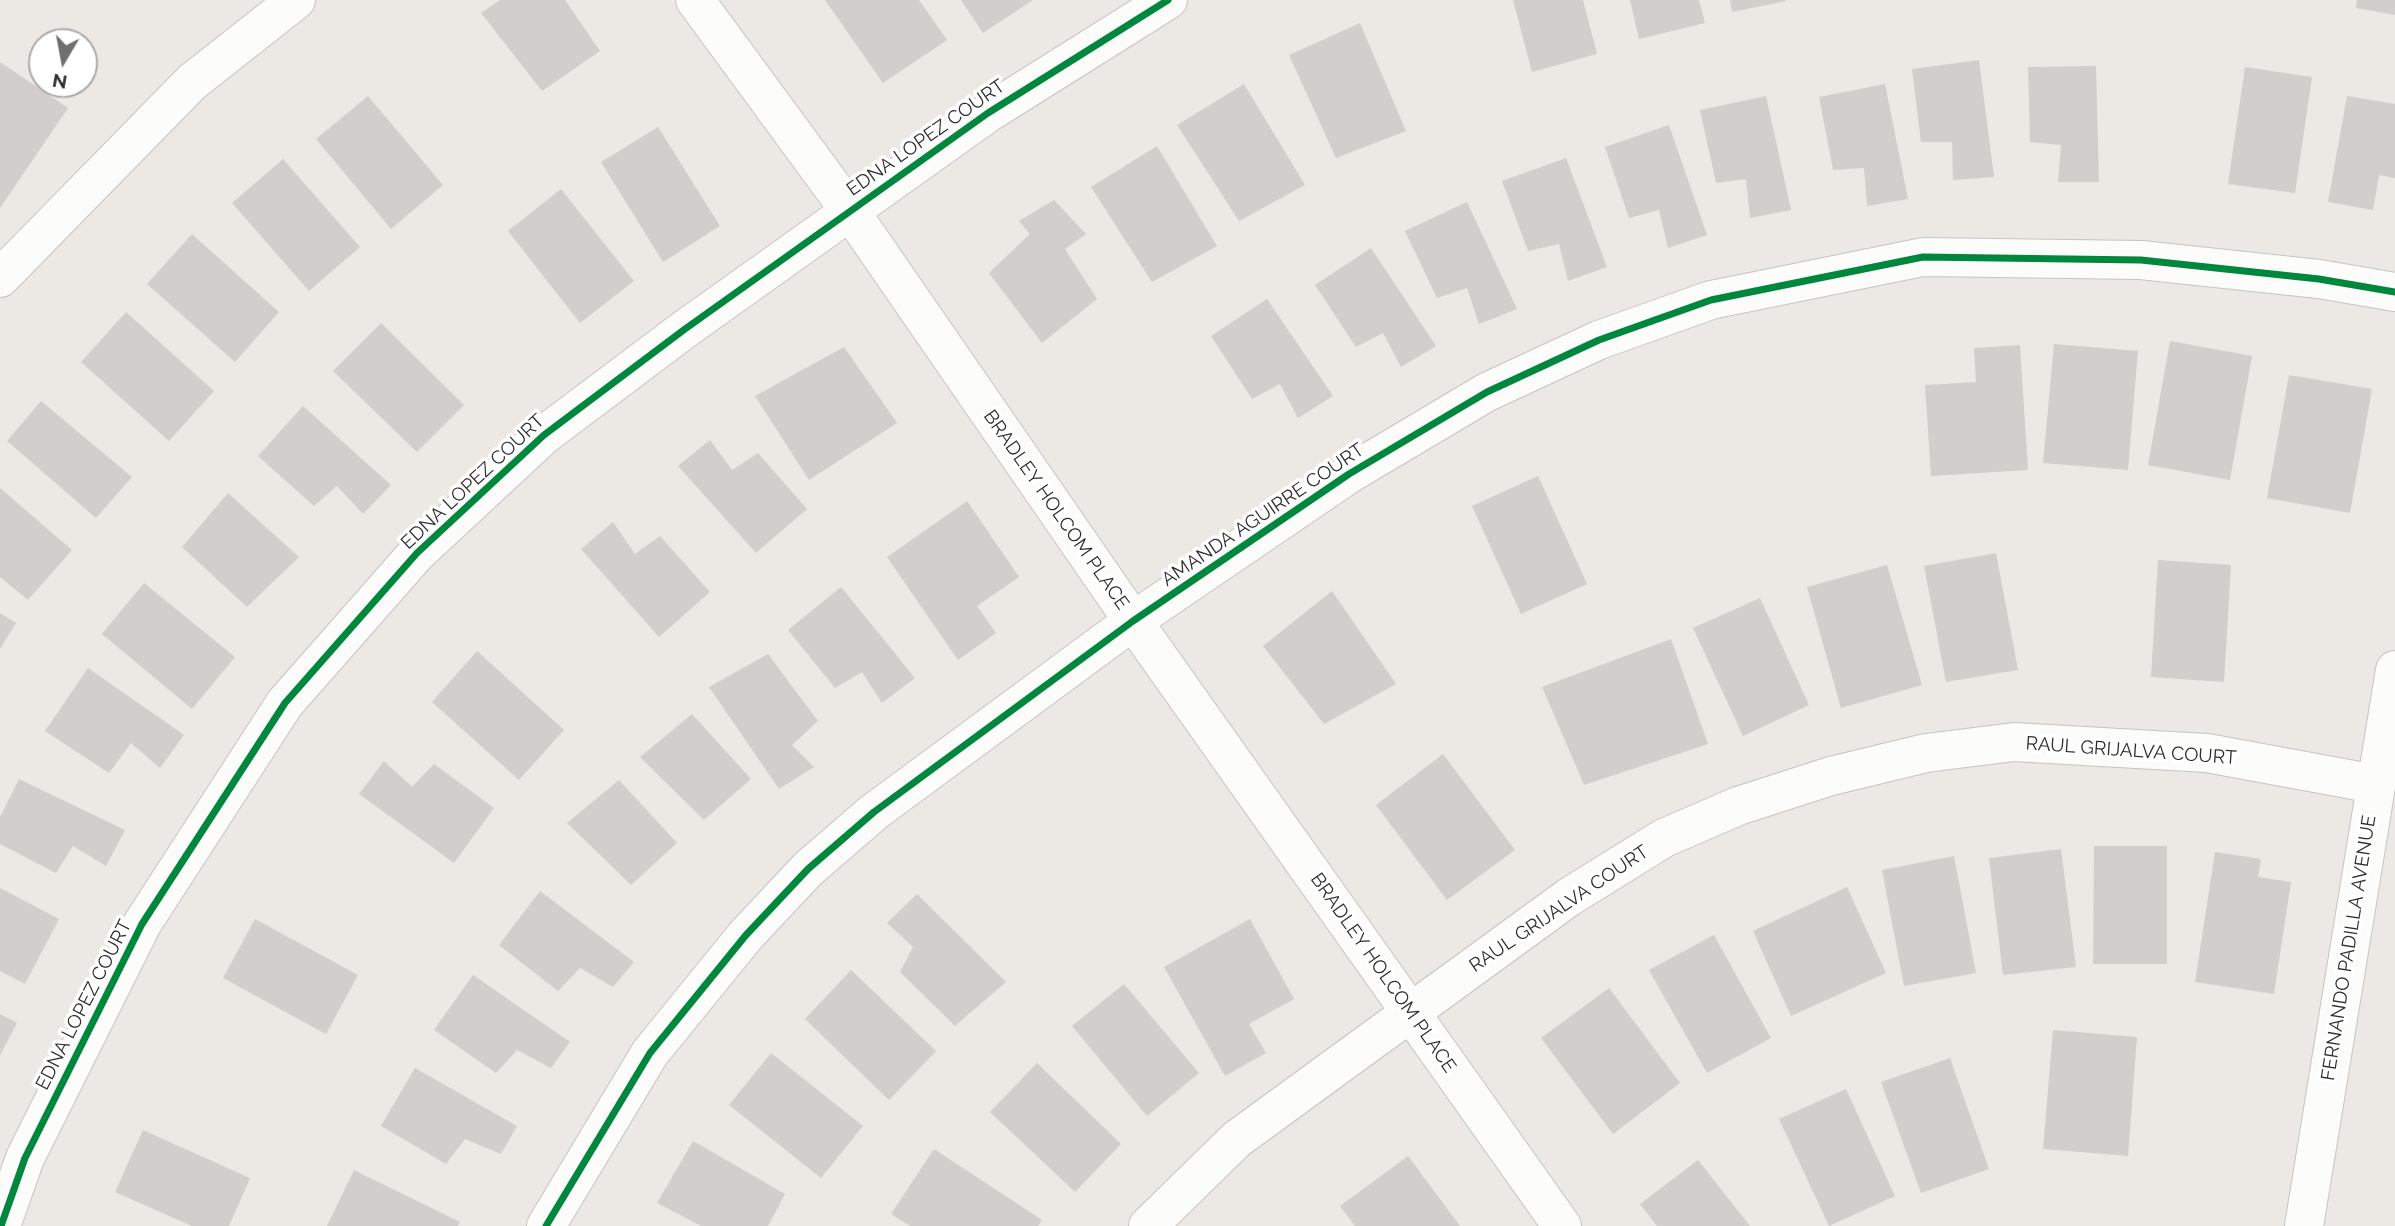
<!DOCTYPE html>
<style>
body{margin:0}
#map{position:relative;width:2395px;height:1226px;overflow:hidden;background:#ece8e4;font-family:Raleway,sans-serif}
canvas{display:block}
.north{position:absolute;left:28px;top:28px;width:70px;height:70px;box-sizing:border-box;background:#fff;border:2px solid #ababab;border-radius:50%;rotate:190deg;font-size:19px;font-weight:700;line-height:28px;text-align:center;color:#2e2e2e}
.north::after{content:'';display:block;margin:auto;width:24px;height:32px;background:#706f6e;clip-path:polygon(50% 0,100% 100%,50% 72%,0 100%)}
</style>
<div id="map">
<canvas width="2395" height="1226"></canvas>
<div class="north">N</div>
</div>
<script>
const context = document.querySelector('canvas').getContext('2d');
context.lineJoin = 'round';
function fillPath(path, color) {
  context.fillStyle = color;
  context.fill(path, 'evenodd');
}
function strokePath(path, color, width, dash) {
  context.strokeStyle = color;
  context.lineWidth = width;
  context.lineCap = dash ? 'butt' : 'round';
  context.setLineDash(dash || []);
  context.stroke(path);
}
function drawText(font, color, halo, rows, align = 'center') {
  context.font = font + ' Raleway,sans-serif';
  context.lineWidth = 7;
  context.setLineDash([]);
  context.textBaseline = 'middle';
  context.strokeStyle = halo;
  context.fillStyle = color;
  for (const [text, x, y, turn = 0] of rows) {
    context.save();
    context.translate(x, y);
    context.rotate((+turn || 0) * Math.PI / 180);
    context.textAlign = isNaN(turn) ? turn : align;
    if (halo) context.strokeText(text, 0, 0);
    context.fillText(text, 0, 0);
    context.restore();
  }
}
const building = new Path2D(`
 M500 0H565L600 51 542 91 481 13Z
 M825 0H919L947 40 883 83Z
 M961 0H1033L983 33Z
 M1513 0H1583L1597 54 1532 72Z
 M1630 0H1699L1705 23 1639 39Z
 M1730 0H1786V1L1732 12Z
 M2357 0H2395V15L2356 8Z
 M1360 23 1406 131 1336 158 1289 55Z
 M1979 60 1994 177 1953 180 1952 142H1921L1912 69Z
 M0 62 68 108 0 208Z
 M2096 66 2099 182H2058L2061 145 2030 142 2028 67Z
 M2245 67 2312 77 2295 193 2228 184Z
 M1244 84 1305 185 1239 221 1177 125Z
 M1885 84 1908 199 1867 206 1864 168 1833 170 1819 97Z
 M368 96 443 185 391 229 316 139Z
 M1766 96 1791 210 1750 218 1746 179 1716 183 1700 110Z
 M2347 96 2395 104V178L2379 175 2373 210 2328 202Z
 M1669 125 1707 235 1668 248 1659 210 1629 218 1605 147Z
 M658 127 720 226 663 262 601 162Z
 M1157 146 1217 246 1152 282 1091 187Z
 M1566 158 1607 267 1568 281 1559 244 1528 251 1502 181Z
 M283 159 360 247 309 291 232 203Z
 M561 189 634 281 580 323 508 231Z
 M1054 200 1086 234 1065 249 1097 299 1042 343 989 273 1030 234 1019 221Z
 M1467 202 1517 309 1479 324 1467 288 1437 298 1405 231Z
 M192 234 279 312 235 362 147 284Z
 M1371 248 1436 346 1401 367 1383 333 1356 347 1315 285Z
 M1267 299 1333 396 1298 418 1280 384 1252 399 1211 336Z
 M126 312 214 391 169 441 81 362Z
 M381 323 464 405 417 452 333 371Z
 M2170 341 2252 356 2230 480 2148 465Z
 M2054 344 2138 351 2128 470 2043 463Z
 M2020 345 2028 470 1931 476 1925 385 1976 382 1974 348Z
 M844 347 897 423 809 480 755 396Z
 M2289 375 2372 389 2350 513 2267 498Z
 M41 401 132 477 96 518 7 441Z
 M303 406 391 485 363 514 337 486 314 506 258 456Z
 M710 440 732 470 758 453 807 509 756 553 678 466Z
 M1538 476 1587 584 1521 614 1472 506Z
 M0 488 72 550 28 600 0 577Z
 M228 493 299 557 247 607 182 547Z
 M967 501 1019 577 977 606 996 633 958 660 887 557Z
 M613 522 635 554 660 536 710 592 659 637 581 549Z
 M1996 553 2018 670 1946 682 1924 566Z
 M2158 560 2231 565 2224 682 2151 677Z
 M1887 565 1922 685 1841 708 1807 587Z
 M144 583 235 657 192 709 102 634Z
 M841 587 915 678 882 703 862 672 835 688 788 630Z
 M1332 591 1396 684 1324 724 1263 646Z
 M1760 598 1809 705 1743 736 1693 628Z
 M0 613 16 623 0 649Z
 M1671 639 1708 744 1584 785 1542 687Z
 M477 651 564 730 519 780 432 702Z
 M768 654 818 721 792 745 814 767 779 789 709 687Z
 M88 668 184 735 160 768 131 743 109 773 45 731Z
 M692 714 751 779 704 820 640 757Z
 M1443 754 1515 850 1447 900 1376 805Z
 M384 761 412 787 434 764 494 808 454 863 359 794Z
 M19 779 125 830 106 866 73 846 56 873 0 844V817Z
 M619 780 677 843 631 885 567 823Z
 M2094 846H2167V964H2093Z
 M2061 849 2076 967 2003 975 1989 858Z
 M2215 852 2261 859 2258 877 2291 882 2274 994 2195 982Z
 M1954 856 1976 973 1904 986 1882 870Z
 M1847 887 1886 973 1791 1016 1753 931Z
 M0 888 59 919 25 984 0 971Z
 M540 891 634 962 613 987 580 968 558 991 499 945Z
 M917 894 1006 982 955 1026 900 972 913 947 887 923Z
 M255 919 358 975 326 1034 223 978Z
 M1250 919 1294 999 1249 1024 1266 1053 1225 1076 1164 967Z
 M1714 935 1771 1038 1707 1073 1649 970Z
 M851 970 936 1051 889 1100 805 1019Z
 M473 975 570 1042 551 1068 517 1050 496 1073 434 1030Z
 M1124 984 1199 1073 1147 1116 1072 1026Z
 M1609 988 1680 1083 1613 1134 1541 1038Z
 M0 1014 17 1023 0 1055Z
 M2053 1030 2137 1037 2128 1156 2043 1149Z
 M771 1053 863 1126 821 1178 729 1105Z
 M1950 1058 1989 1169 1921 1193 1881 1082Z
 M1037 1063 1121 1144 1075 1192 990 1112Z
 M415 1068 517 1126 501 1154 465 1139 446 1164 381 1126Z
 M1846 1089 1895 1196 1829 1226 1779 1119Z
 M143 1130 250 1178 229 1226H192L115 1192Z
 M693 1141 785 1194 768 1226H701L657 1203Z
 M934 1149 1042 1220 1038 1226H910L891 1214Z
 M1408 1156 1460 1226H1355L1340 1206Z
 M1698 1160 1750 1226H1657L1640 1204Z
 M354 1170 460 1222 458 1226H327Z`);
const minor = new Path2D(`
 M695 0 850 211 1133 621 1562 1226
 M0 278 192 82 296 0
 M1 1226 25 1158 142 924 285 703 417 553 544 435 685 329 988 113 1168 0
 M546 1226 650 1053 746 935 808 869 874 812 1133 621 1349 474 1487 392 1599 340 1711 300 1923 257 2141 260 2319 279 2395 292
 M1148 1226 1237 1139 1569 897 1664 838 1738 806 1831 776 1926 753 2014 742 2207 753 2375 784
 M2304 1226 2395 670`);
const cycleway = new Path2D(`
 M1 1226 25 1158 142 924 285 703 417 553 544 435 685 329 988 113 1168 0
 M546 1226 650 1053 746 935 808 869 874 812 1133 621 1349 474 1487 392 1599 340 1711 300 1923 257 2141 260 2319 279 2395 292`);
const streetNames = [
 ["EDNA LOPEZ COURT",926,138,-35],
 ["EDNA LOPEZ COURT",473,482,-43],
 ["BRADLEY HOLCOM PLACE",1056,510,55],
 ["AMANDA AGUIRRE COURT",1263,515,-34],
 ["RAUL GRIJALVA COURT",2131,751,4],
 ["RAUL GRIJALVA COURT",1559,909,-34],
 ["FERNANDO PADILLA AVENUE",2349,948,-81],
 ["BRADLEY HOLCOM PLACE",1383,973,55],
 ["EDNA LOPEZ COURT",84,1005,-63]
];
fillPath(building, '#d1cecb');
strokePath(minor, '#c5c4c5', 40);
strokePath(minor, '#fcfcfb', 38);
strokePath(cycleway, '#00873e', 7);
drawText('19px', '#2e2e2e', '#fff', streetNames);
</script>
